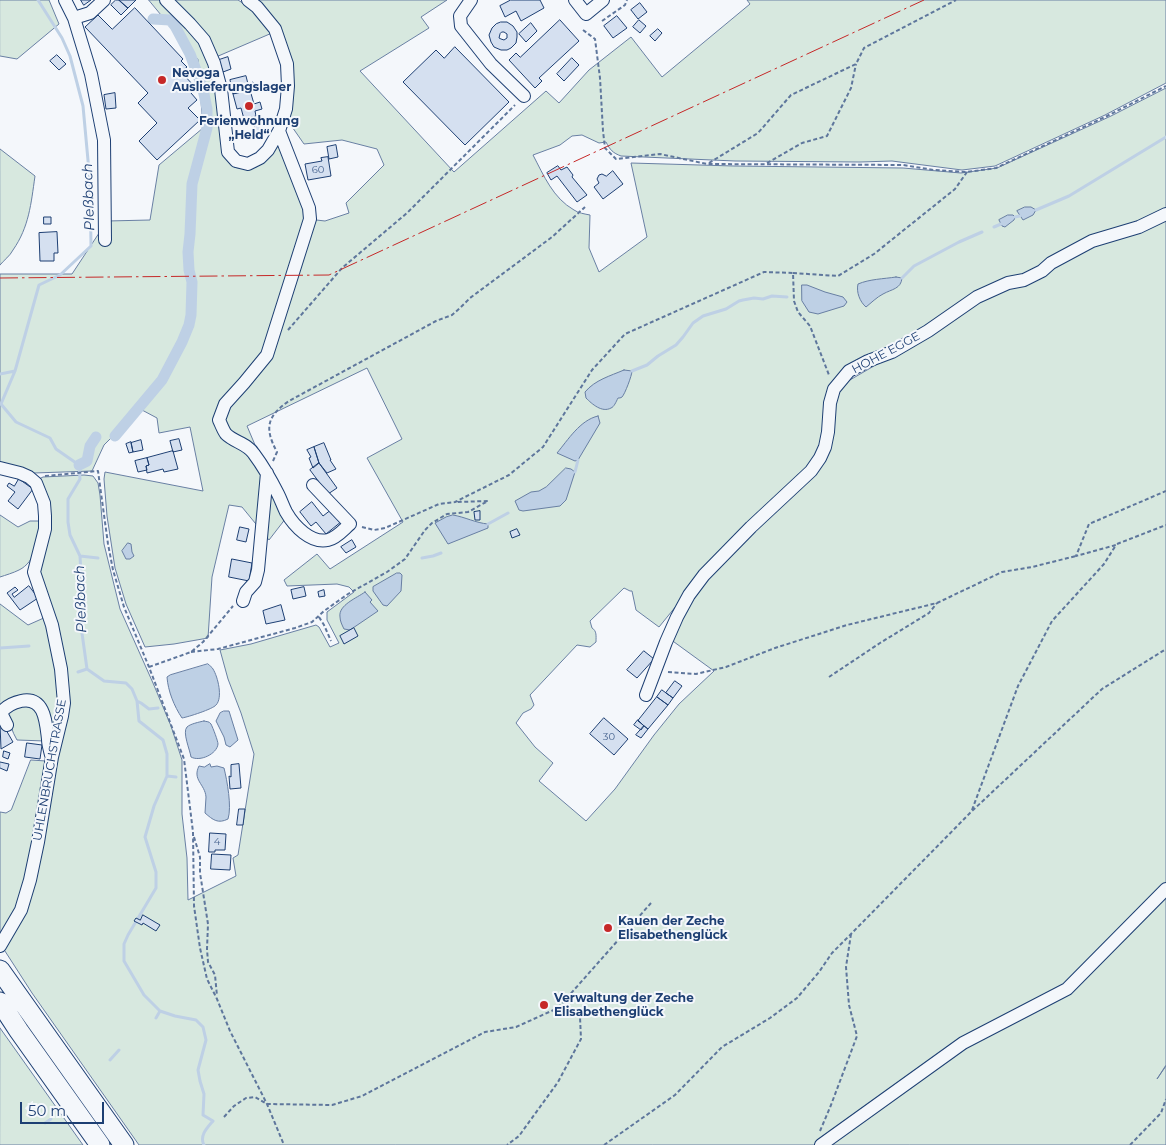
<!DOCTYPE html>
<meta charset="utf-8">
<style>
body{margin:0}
#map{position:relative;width:1166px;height:1145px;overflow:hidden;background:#f4f7fb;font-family:Montserrat,sans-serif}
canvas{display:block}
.scale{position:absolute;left:20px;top:1102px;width:84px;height:22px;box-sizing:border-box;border:2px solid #1d3f73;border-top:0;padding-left:6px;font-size:15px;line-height:18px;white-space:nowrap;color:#1d3f73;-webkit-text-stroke:4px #f4f7fb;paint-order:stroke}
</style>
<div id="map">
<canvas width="1166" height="1145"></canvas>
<div class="scale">50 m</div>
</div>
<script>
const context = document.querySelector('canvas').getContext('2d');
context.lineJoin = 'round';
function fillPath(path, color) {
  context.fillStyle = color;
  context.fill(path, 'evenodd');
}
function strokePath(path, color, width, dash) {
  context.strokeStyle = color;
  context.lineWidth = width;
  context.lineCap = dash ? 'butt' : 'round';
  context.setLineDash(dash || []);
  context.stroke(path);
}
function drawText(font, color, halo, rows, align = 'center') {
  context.font = font + ' Montserrat,sans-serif';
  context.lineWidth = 4;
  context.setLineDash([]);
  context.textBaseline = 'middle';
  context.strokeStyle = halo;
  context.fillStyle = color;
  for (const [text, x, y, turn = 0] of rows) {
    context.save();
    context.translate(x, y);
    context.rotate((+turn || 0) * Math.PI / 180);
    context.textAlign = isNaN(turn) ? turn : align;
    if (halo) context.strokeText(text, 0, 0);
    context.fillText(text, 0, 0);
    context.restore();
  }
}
const green = new Path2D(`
 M0 0H49L59 24 17 59 0 56Z
 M149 0H162C175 12 189 24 199 39 206 49 213 70 216 82 218 90 220 100 220 109 222 125 219 157 234 167 237 168 242 168 245 169 261 170 269 155 278 145L282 147C291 169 305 196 308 219L325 221 349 213 346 203 384 165 377 149 342 140 304 144 288 121C297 89 293 47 272 19 267 12 260 6 253 0H447L421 17 429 28 360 71 454 172 546 91 559 103 589 70 631 37 662 77 750 4 747 0H1166V83L1105 115 995 166 962 170 892 161 860 162 735 161 621 156C613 153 610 150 606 142L599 143 582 135 572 136 560 145 533 155C544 176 553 198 574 210 578 213 585 214 590 215L589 248 599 272 647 237 631 163 734 166 903 168 961 173 997 168 1111 116 1166 88V210L1147 220 1131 226 1086 241 1050 261 1041 270 1023 278 1007 282 976 294 907 340 857 362 839 376 832 391 827 402 823 446 818 456 809 469 727 545 703 573 659 627 636 610 632 591H630L624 588 590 621 592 628C597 631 596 636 596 642L590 647 577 645 530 695 534 705 531 709 523 713 516 723 535 747 553 763 539 781 586 821 615 789 654 735 679 704 714 671 670 639 683 611 706 576 726 554 752 529 800 486 817 468 826 454 829 442 833 401 836 393 843 384 929 334 978 299 1009 285 1023 283 1044 273 1052 265 1087 247 1107 239 1139 230 1166 217V885L1066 987 961 1042 918 1075 963 1043 1067 989 1166 889V1065L1157 1079 1166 1066V1145H139L32 993 3 948C11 942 14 932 18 923 40 870 45 812 55 756 59 735 69 712 67 689 64 667 60 644 53 622 48 607 40 588 39 571 38 562 42 551 45 542 51 519 49 501 39 479L43 477 84 475 93 476 98 483 100 495 104 544 120 609 153 683 171 726 182 760V814L187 858 188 900 236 876 233 858 238 855 254 754 241 713 228 679 220 650 251 644 316 625 319 627 330 647 339 643 327 620V612L354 592 349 587 337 584 287 586 284 580 317 554 330 569 403 522 367 458 402 439 367 368 247 426 286 518 269 540 242 507 229 505 212 577 208 638 174 644 145 647 126 604 115 568 107 516 104 479 105 472 203 491 190 427 159 433 157 418 142 410 123 426 104 445 92 471 34 473 0 465V274H72L107 221 150 220 159 165 203 128 198 60Z
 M174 0H238L252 9 272 33 216 57Z
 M0 149 35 176C31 204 29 227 13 250 10 256 4 260 0 265Z
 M0 515 18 527 30 521H43C39 538 36 562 19 570 13 573 6 575 0 577Z
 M0 604 28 625 46 617 61 687 56 732 36 701 0 710Z
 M14 705 36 706 45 741 17 740C12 732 10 722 5 713Z
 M31 760 46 761 32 859 13 915 0 933V812L6 813 11 810Z
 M0 1028 83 1145H0Z`);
const water = new Path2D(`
 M1025 207H1031L1036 210 1033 215 1023 220 1017 211Z
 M1008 215H1013L1015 217 1014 220 1005 227 1002 226 999 220Z
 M896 277 902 278C901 289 892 289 883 294 877 297 871 303 866 307 860 302 856 292 858 284 870 279 883 279 896 277Z
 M802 285H807L825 292 843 297 847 302 844 306 818 314 809 312 802 301Z
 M624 370 632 371C632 375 625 394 622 397 621 398 619 398 618 398 616 402 614 407 611 408 602 413 592 404 586 398L585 392C595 380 610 376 624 370Z
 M598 416 600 423 578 460 575 461 557 453C568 440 580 420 598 416Z
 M566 468 571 469 575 472 566 500 560 506 523 511 519 510 515 501 531 492 539 491 546 487Z
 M453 515C465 517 476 523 488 524V528L448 544 435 523 446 517Z
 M128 543 131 544 132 552 134 556 130 559H126L122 551Z
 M397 573H400L402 575 401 591 387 606 383 605 373 591V587Z
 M365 592 372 600 370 602 378 611 350 630 344 629C342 625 340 621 340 617 338 605 357 598 365 592Z
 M208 664C210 666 212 667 213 669 218 677 223 698 216 705 213 709 188 717 182 718 174 706 168 691 167 677L170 675Z
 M224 711H229L238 740 230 747 226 745 224 737 216 721 220 713Z
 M204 721C207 722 209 721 211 724 213 728 218 741 218 744 217 754 200 762 191 757 190 750 182 732 187 727 190 724 199 722 204 721Z
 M210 764 211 767 217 766 224 768C227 780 232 807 228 819 218 824 213 820 205 813 205 808 206 802 206 797 205 784 192 780 199 766L204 767Z`);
const stream = new Path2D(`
 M38 0 62 38 70 56 83 106 90 182 91 246 60 275 39 285 15 371 1 404 16 422 50 438 56 449 79 465 80 479 68 499V522L70 535 80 556 81 574 79 584 81 615V626L87 669 104 681 126 683 132 689 137 701 139 721 163 740 167 754V776L154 806 145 837 156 872V888L128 935 124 944V961L144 995 160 1011 175 1016 196 1020 203 1027 206 1040 198 1070 200 1081 204 1094 203 1115 213 1121C207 1128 199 1136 204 1145
 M1036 210 1069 196 1166 137
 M1015 217 1020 216
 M994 227 1001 224
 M902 278 914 266 959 242 982 232
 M632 371 647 365 658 356 676 345 683 337 693 323 703 316 726 309 739 301 743 300 754 298 763 299 772 296 787 297
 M0 374 15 371
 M575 472 578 460
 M488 524 508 513
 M80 556 98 558
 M422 558 433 556 441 553
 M0 648 29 646
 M78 672 87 669
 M137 701 141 703 149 709 158 708
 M167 776 176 777
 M156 1018 160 1011
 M110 1060 119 1050
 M45 1123 51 1119`);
const canal = new Path2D(`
 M115 436 162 380 182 342 189 325 191 315 192 282 189 270 188 252 190 234 192 184 207 128V109L203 89 190 54 175 26 170 20 153 19
 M79 465 87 461 90 446 96 437`);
const building = new Path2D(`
 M81 0H91L84 5Z
 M116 0H119L128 8 121 15 111 5Z
 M119 0H136L128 8Z
 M511 0H540L544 8 521 21 516 11 505 17 500 6Z
 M640 3 647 12 638 19 631 10Z
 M135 8 183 59 181 61 187 67 181 72 196 88 191 93 197 100 188 108 200 120 157 160 139 141 157 123 138 103 148 93 85 27 98 15 112 29Z
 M617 16 627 28 613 38 604 26Z
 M560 20 579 41 539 78 542 81 535 88 509 60 516 53 520 57Z
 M639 20 646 26 640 33 633 27Z
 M501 22H507L513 26 517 32V37L516 43 511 48 507 50H501L494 47 491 42 489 35 492 28 496 24ZM502 32H504L507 34V38L504 40 501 39 499 38 500 34Z
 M531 23 537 31 526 42 519 34Z
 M658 29 662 33 655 41 650 36Z
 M455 47 509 102 465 145 403 82 436 50 444 58Z
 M57 55 66 64 59 70 50 61Z
 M228 57 231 69 223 72 219 60Z
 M572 58 579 65 564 81 557 74Z
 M246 76 248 84 253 82 255 89 233 94 230 80Z
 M250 90 254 104 260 102 262 109 255 111 256 116 244 119 241 108 237 109 233 94Z
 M115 93 116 108 106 109 104 95Z
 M262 122 263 131 255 132 254 123Z
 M336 145 338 157 329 159 327 147Z
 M328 157 331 176 308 180 305 164 322 161 321 158Z
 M558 166 561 170 567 167 573 175 572 177 587 195 577 202 557 176 551 180 547 173Z
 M613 171 623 184 603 199 594 187 599 183 597 179 599 175 602 174 606 176Z
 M44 217H51V224H44Z
 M57 232 58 253H54V261H40L39 233Z
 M179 439 182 450 173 452 170 441Z
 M141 440 143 450 133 452 131 443Z
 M131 442 133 452 129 453 126 444Z
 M324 443 331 460H330L336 469 327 473 319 463 314 447Z
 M314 447 319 463 313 468 309 458 311 457 307 450Z
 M173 451 178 469 164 472 163 469 147 473 146 466 149 465 147 458Z
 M147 458 149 465 146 466 147 470 138 472 135 461Z
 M319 463 337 488 328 494 310 470Z
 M19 479 33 489 18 509 8 501 15 492 7 486 9 483 14 486Z
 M312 502 323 516 332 509 342 521 326 534 316 522 311 526 300 512Z
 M480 511V520H475L474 512Z
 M240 527 249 529 246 542 237 540Z
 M517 529 520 535 512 538 510 532Z
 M352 540 356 547 346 553 341 547Z
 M232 559 252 563 249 581 229 577Z
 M29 586 38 598 20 610 7 593 15 587 18 590 12 594 14 597Z
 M304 587 306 596 293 599 291 590Z
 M324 590 325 596 319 597 318 592Z
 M281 605 285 620 266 624 263 611Z
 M354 628 358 636 344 644 340 636Z
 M644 651 654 659 637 678 627 670Z
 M675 681 682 686 673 698 666 693Z
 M662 690 673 698 668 705 657 697Z
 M657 697 668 705 648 729 638 721Z
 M604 718 628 739 614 755 590 734Z
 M638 720 644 726 641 730 634 725Z
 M2 723 13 742 1 749 0 724Z
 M644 726 648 729 641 738 636 735Z
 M27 743 42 745 40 759 25 757Z
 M4 751 10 753 8 759 3 757Z
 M0 762 9 764 7 771 0 768Z
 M239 764 241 788 230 789 229 776 231 777V765Z
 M239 809H245L243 825H237Z
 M210 833 226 834 225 850H215V852H209Z
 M212 854 231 855 230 870 211 869Z
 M143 915 160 925 156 931 143 923 142 925 134 921 136 918 140 920Z`);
const path = new Path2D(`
 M602 21 625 5 627 0
 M583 30 595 39 600 78 603 131 605 148 616 159 660 154 707 164 903 165 934 170 967 172 996 168 1107 116 1166 86
 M709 163 758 133 791 95 856 64 864 48 956 0
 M767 163 802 143 827 136 851 88 856 64
 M793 273 838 276 874 254 955 189 967 172
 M288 330 342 268 407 213 515 105
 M273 461 277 452C264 428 267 416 289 401L436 321 452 315 460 308 470 298 552 237 585 207
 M45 476 98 471 108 544 113 570 124 607 149 667 184 759 193 832 194 906 200 948 207 979 217 999 230 1031 267 1104 284 1145
 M362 527 374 530 385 528 439 504 455 502 509 475 543 447 592 370 625 334 764 272 793 273 794 301 798 312 810 326 829 375
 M1117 544 1166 525
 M319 617 324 625 331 641
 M191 652 218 649 295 628 312 622 324 611 348 594 387 572 405 559 425 530 432 523 447 514 468 512 488 501 457 502
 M149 667 191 652 203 642 233 606
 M668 672 696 674 726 667 775 648 847 625 937 603 1002 572 1032 567 1076 556
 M829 677 880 643 929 613 937 603
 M972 810 1018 686 1052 621 1104 564 1116 545 1076 556 1089 524 1166 491
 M194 837 200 857V873L208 924 207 949 208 962 215 975 217 996
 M558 1008 651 903
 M224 1117 234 1106 246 1098 255 1097 267 1104 332 1105 362 1096 485 1032 516 1027 558 1008 580 1017 581 1039 558 1082 519 1136 507 1145
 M820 1131 831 1105 857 1036 849 1005 846 967 851 934
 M604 1145 675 1095 722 1047 770 1018 797 998 819 972 832 953 851 934 971 812 1102 689 1166 649
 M1130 1145 1161 1113 1166 1099`);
const minor = new Path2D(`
 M65 0 74 18 91 74 104 140 105 240
 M166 0 190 24 204 40 214 63 221 89 228 152 236 161 248 164 260 158 268 150 279 131 286 109 288 86 287 64 275 29 257 7 248 0
 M471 0 460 16 461 26 491 64 524 96
 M575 0 586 14 603 0
 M74 18 90 13 104 0
 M279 131 309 208 310 219 267 355 244 383 225 404 219 420C221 424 223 430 226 434 234 442 248 444 254 454 263 466 271 480 278 494 281 500 283 506 286 512 294 526 311 544 328 540 337 538 344 529 350 524L313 485
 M0 468 20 473 29 477 36 483 44 503 45 516V529L34 572 52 625 61 669 64 703 62 716 52 757 38 842 30 880 21 910 0 946
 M243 601 246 592 255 582 258 570 267 473
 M646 695 666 642 677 617 689 595 704 575 751 527 811 471 820 458 825 447 828 432 830 403 834 389 849 371 868 361 892 352 928 331 977 297 1008 283 1024 280 1042 271 1051 263 1092 241 1139 227 1166 214
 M7 725 1 713C6 706 12 703 21 701 45 696 46 723 48 739 48 745 50 750 51 755
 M821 1145 963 1043 1067 989 1166 889`);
const highway = new Path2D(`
 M0 970 124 1145
 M0 1002 19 1031 100 1145`);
const power = new Path2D(`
 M0 278 329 275 924 0`);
const markers = [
 [162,80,5,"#c62828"],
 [249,106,5,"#c62828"],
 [608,928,5,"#c62828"],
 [544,1005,5,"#c62828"]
];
const numberNames = [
 ["60",318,170],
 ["30",609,737],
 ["4",217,842]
];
const poiNames = [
 ["Nevoga",172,73],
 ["Auslieferungslager",172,87],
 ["Ferienwohnung",249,121,"center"],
 ["„Held“",249,135,"center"],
 ["Kauen der Zeche",618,921],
 ["Elisabethenglück",618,935],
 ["Verwaltung der Zeche",554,998],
 ["Elisabethenglück",554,1012]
];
const streetNames = [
 ["HOHE EGGE",886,353,-28],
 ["UHLENBRUCHSTRASSE",50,770,-80]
];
const waterNames = [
 ["Pleßbach",89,197,-92],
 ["Pleßbach",81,599,-92]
];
fillPath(green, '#d7e8df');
strokePath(green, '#687fa3', 1);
fillPath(water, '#bed0e5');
strokePath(water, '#687fa3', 1);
strokePath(stream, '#bed0e5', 3);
strokePath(canal, '#bed0e5', 11);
fillPath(building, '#d5e0f0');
strokePath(building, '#1d3f73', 1);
strokePath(minor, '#1d3f73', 14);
strokePath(highway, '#1d3f73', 21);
strokePath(path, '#5e769c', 2, [4, 2.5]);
strokePath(minor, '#f4f7fb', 12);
strokePath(highway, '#f4f7fb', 19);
strokePath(power, '#c62828', 1, [18, 4, 2.5, 4]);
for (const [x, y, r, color] of markers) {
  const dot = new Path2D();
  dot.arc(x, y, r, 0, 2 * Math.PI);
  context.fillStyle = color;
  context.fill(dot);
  strokePath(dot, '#f4f7fb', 2);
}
drawText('10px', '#4b6792', null, numberNames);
drawText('bold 12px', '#1d3f73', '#f4f7fb', poiNames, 'left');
drawText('12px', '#1d3f73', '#f4f7fb', streetNames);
drawText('italic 14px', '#1d3f73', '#f4f7fb', waterNames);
</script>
